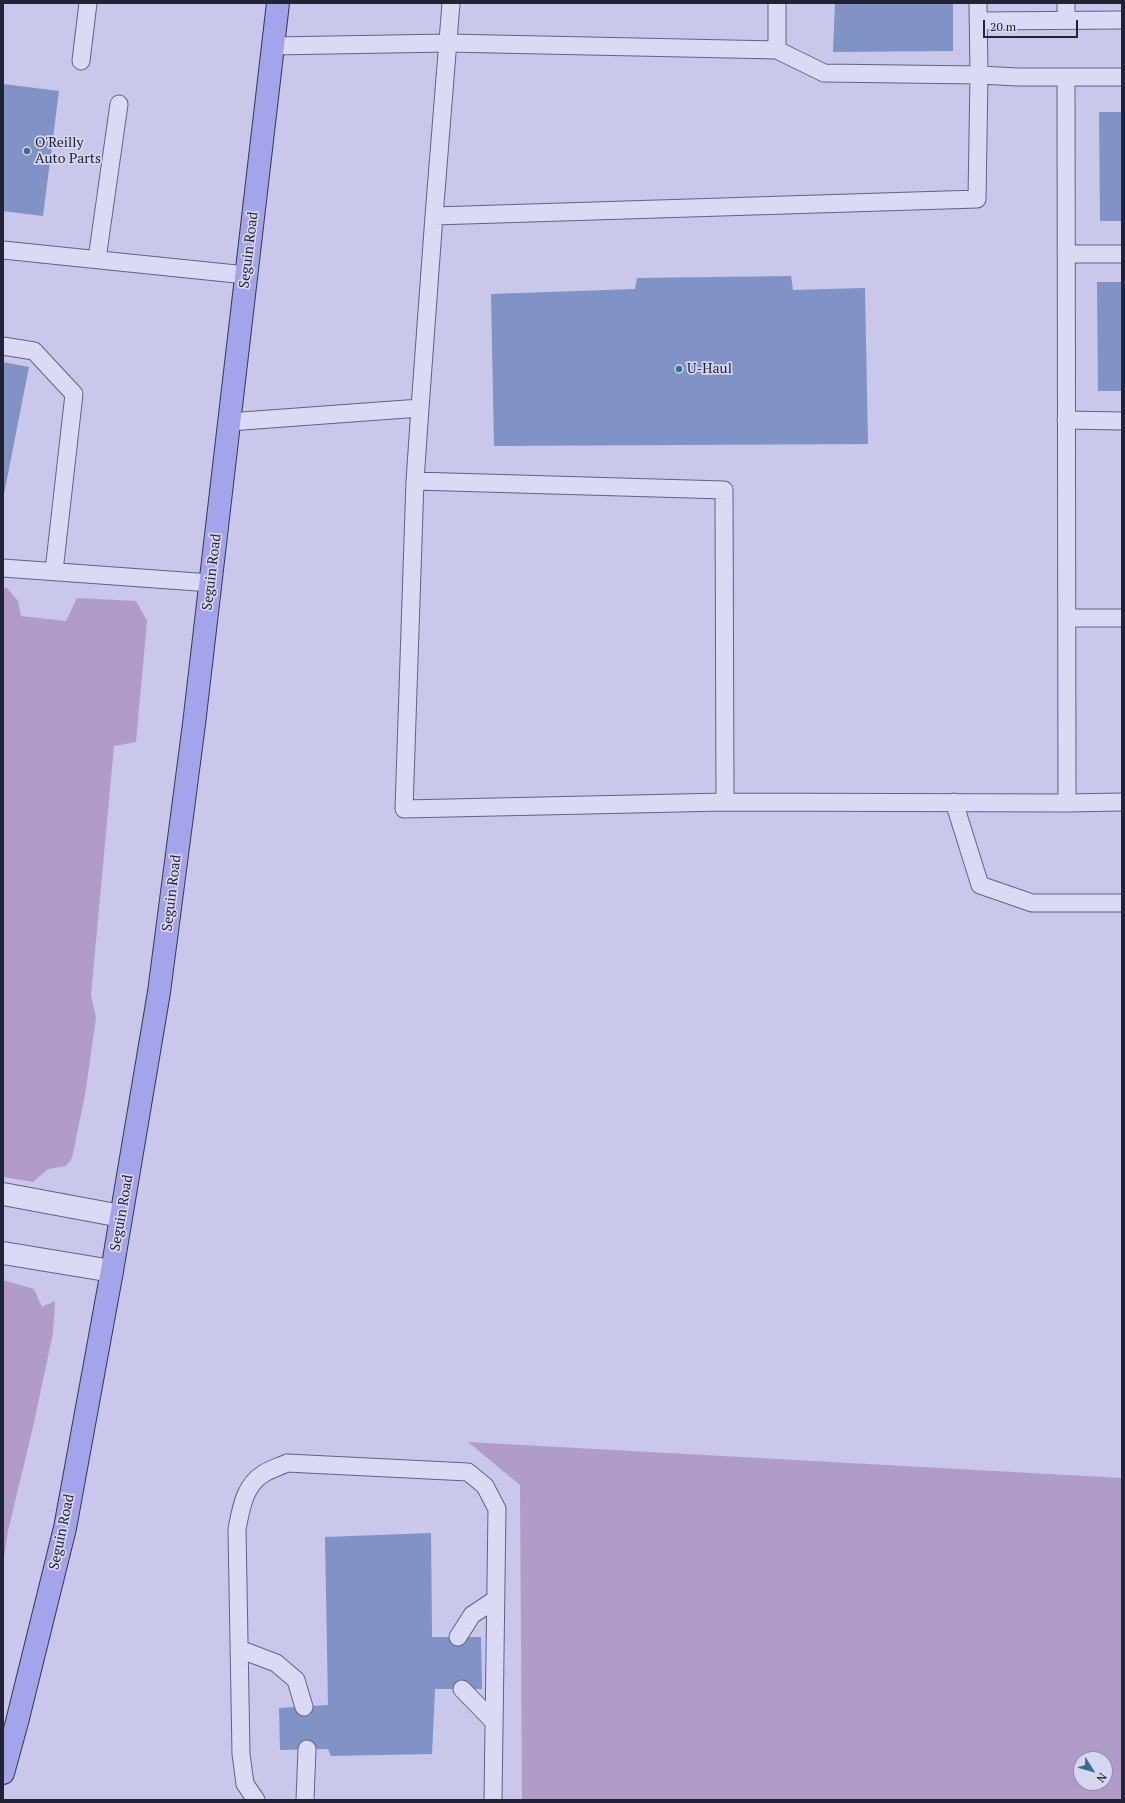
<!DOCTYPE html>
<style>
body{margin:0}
#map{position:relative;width:1125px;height:1803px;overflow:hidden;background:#c9c7ea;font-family:"PT Serif",serif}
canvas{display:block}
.frame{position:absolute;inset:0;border:4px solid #212436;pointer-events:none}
.north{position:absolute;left:1073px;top:1751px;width:40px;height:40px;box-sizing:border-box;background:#d7d6f2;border:1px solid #8e8fa7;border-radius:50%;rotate:127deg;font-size:11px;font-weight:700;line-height:16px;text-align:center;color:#212436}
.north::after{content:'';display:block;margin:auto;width:14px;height:18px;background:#34708d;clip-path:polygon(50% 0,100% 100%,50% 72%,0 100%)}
.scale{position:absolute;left:983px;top:20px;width:95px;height:18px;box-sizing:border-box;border:2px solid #212436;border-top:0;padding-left:5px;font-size:12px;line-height:14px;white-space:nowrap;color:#212436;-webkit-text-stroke:3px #d7d6f2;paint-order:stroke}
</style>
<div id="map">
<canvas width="1125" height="1803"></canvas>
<div class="frame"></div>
<div class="north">N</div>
<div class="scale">20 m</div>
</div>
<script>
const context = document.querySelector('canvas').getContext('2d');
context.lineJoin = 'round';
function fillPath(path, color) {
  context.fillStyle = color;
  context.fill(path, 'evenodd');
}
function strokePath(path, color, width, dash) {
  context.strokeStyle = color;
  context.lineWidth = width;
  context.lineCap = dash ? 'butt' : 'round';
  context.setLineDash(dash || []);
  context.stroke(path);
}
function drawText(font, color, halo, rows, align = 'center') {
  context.font = font + ' "PT Serif",serif';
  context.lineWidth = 3.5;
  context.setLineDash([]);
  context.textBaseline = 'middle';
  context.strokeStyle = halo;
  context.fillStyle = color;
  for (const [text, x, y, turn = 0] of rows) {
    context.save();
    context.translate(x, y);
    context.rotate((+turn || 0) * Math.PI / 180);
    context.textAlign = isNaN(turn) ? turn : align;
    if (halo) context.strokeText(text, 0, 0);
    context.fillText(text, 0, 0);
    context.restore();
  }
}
const green = new Path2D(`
 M3 588H7L18 601 21 616 66 621 77 598 136 601 147 621 136 742 114 746 91 995 96 1018 85 1095 72 1158 66 1166 48 1169 33 1182 3 1177Z
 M3 1280 34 1289 42 1307 55 1301 53 1333 33 1427 8 1531 3 1564Z
 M468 1442 1122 1478V1800H522L520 1485ZM1081 1759H1105V1783H1081Z`);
const building = new Path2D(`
 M835 3H953V51L833 52Z
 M3 84 59 91 43 216 3 211Z
 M1099 112H1122V221H1100Z
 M791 276 793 290 865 288 868 444 494 446 491 294 635 289 637 278Z
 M1097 282H1122V391H1098Z
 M3 362 29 367 4 494H3Z
 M431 1533 432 1637H481L482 1689H435L432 1754 331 1756 328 1749 280 1750 279 1708 328 1705 325 1537Z`);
const service = new Path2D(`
 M777 3V50L824 73 979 75 978 3
 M1066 3V20
 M978 21 1122 20
 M273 46 448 43 777 50
 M81 61 88 3
 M1066 77 1067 803 1122 802
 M434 216 451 3
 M3 250 246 275
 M1066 254H1122
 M97 259 119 104
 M3 346 34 351 74 394 54 571
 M420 408 415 481 404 809 725 802 1067 803
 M1066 420 1122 421
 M229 422 420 408 434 216 977 199 979 75 1018 77H1122
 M415 481 724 490 725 802
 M3 568 211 583
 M1067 618H1122
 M954 802 980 885 1032 903H1122
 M458 1637 472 1615 496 1599
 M239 1649 276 1663 296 1680 304 1707
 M462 1689 494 1722
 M256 1800 245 1784 241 1754 237 1529C241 1509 244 1486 263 1474 270 1469 279 1467 287 1463L468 1472 485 1486 497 1509 493 1800
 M305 1800 307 1749`);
const minor = new Path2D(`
 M3 1194 121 1216
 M3 1253 112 1271`);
const primary = new Path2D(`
 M3 1773 17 1722 65 1528 112 1271 159 992 194 724 278 3`);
const markers = [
 [27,151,4,"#34708d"],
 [679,369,4,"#34708d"]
];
const poiNames = [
 ["O'Reilly",35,143],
 ["Auto Parts",35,159],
 ["U-Haul",687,369]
];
const streetNames = [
 ["Seguin Road",249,250,-83],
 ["Seguin Road",212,572,-83],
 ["Seguin Road",172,893,-83],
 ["Seguin Road",122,1213,-80],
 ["Seguin Road",62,1532,-78]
];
fillPath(green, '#b09cc7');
fillPath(building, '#8192c4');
strokePath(service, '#5e6484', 19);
strokePath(minor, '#5e6484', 24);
strokePath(primary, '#323952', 24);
strokePath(service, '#dbdaf6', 17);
strokePath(minor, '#dbdaf6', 22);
strokePath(primary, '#a5a3e9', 22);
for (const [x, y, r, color] of markers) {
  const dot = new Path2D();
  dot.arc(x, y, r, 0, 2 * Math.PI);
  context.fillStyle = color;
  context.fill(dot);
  strokePath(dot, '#d7d6f2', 1.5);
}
drawText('14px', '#212436', '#d7d6f2', poiNames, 'left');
drawText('14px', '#212436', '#d7d6f2', streetNames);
</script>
